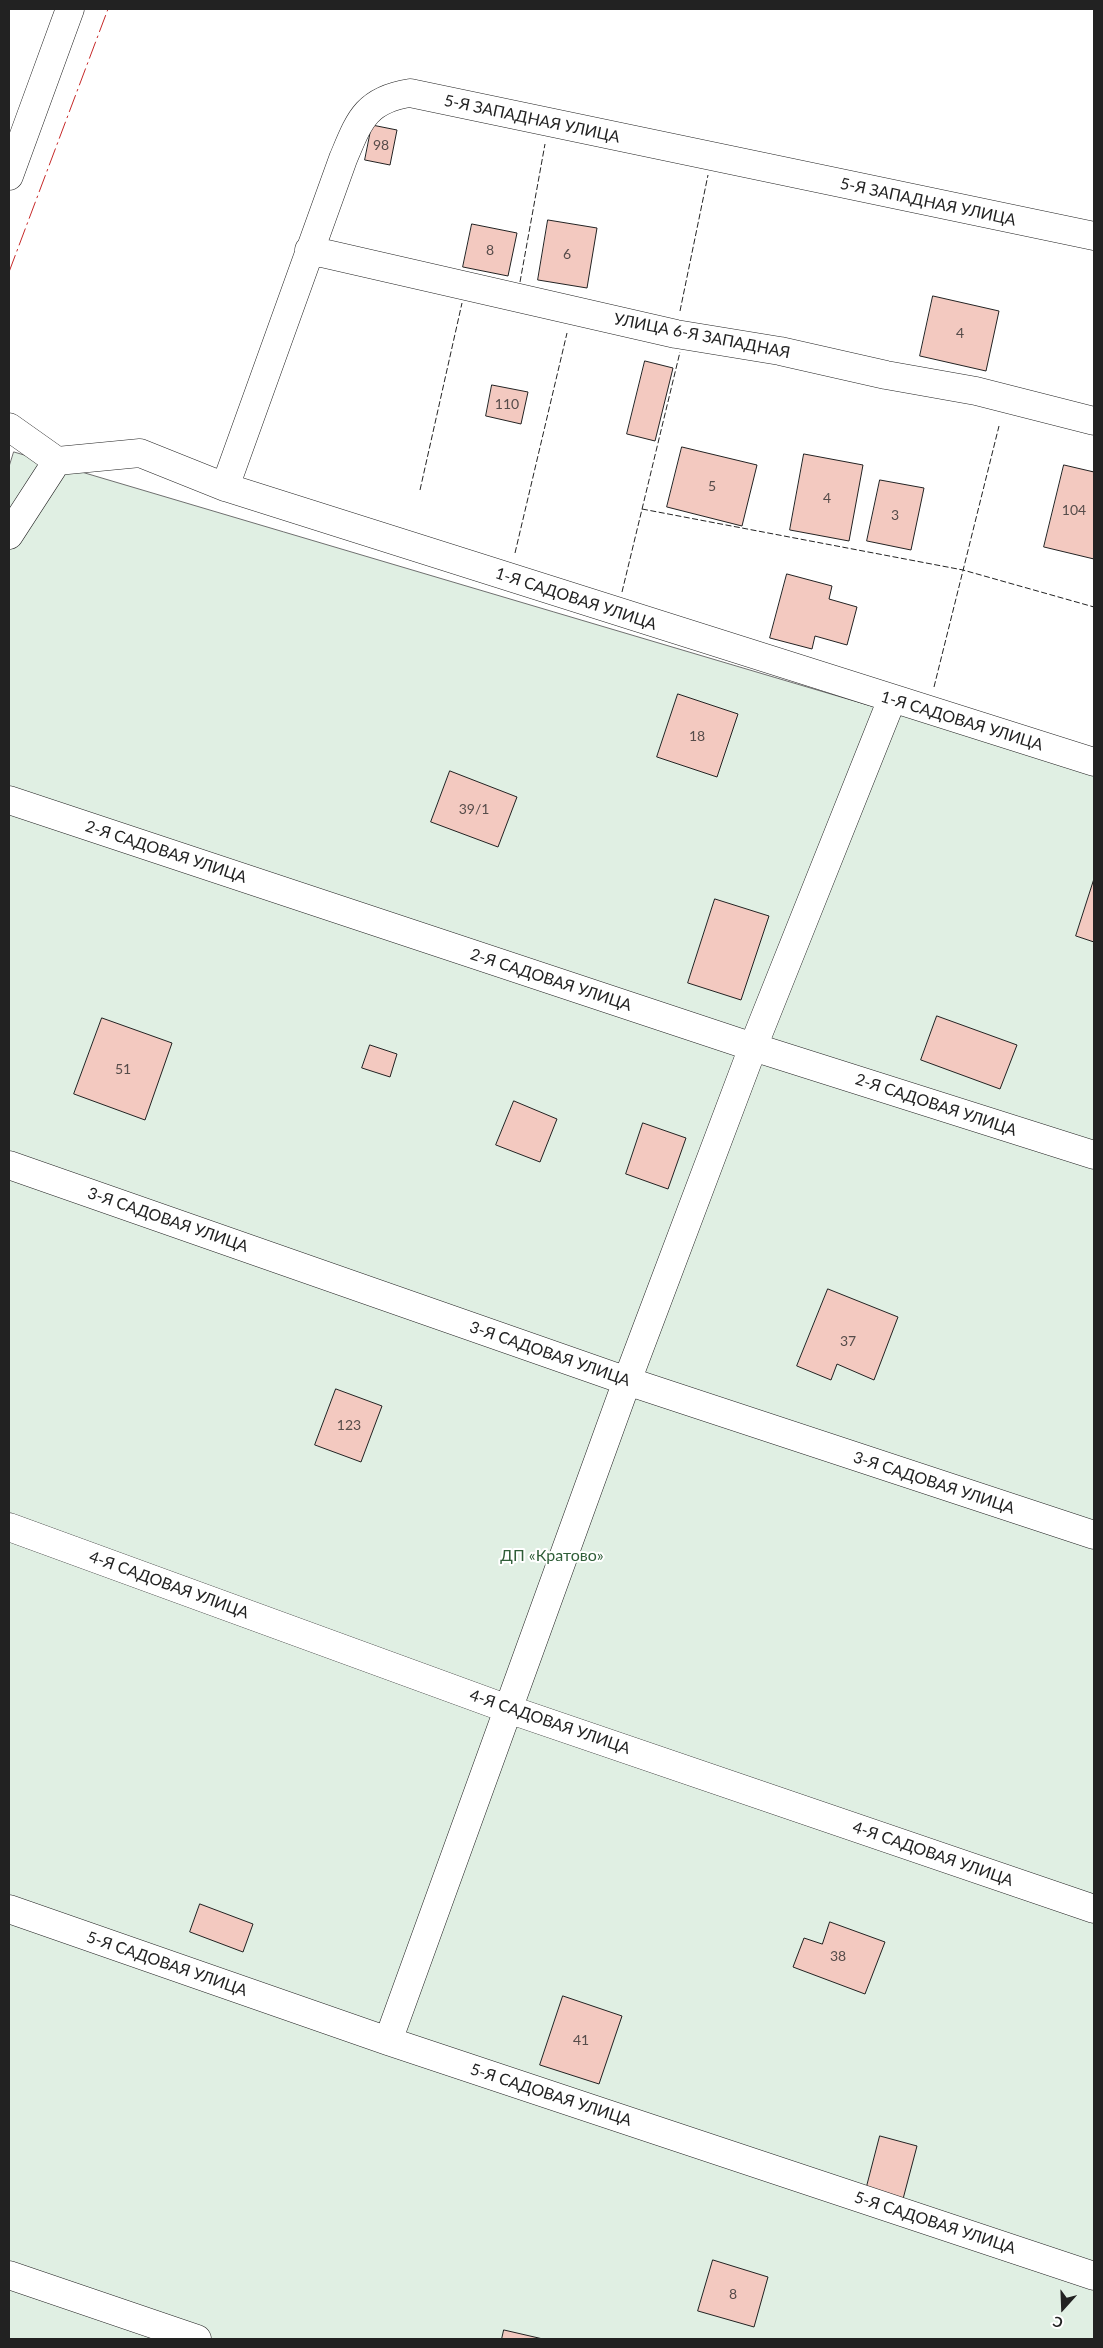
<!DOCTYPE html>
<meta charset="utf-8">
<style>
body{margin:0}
#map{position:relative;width:1103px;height:2348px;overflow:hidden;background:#fff;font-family:Lato,sans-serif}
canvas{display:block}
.frame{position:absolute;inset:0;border:10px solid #222;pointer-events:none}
.north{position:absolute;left:1038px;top:2283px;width:50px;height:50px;-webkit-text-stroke:4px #fff;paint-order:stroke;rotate:200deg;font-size:14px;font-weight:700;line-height:20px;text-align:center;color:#222}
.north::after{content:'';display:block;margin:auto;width:18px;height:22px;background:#222;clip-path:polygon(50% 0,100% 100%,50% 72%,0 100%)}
</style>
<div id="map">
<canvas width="1103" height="2348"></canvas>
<div class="frame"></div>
<div class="north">С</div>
</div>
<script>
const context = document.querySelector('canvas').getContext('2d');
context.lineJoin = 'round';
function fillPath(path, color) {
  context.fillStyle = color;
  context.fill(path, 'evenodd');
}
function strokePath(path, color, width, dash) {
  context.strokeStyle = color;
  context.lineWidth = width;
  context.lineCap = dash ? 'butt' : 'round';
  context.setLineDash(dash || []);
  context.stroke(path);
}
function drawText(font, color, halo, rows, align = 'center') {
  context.font = font + ' Lato,sans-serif';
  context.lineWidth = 4;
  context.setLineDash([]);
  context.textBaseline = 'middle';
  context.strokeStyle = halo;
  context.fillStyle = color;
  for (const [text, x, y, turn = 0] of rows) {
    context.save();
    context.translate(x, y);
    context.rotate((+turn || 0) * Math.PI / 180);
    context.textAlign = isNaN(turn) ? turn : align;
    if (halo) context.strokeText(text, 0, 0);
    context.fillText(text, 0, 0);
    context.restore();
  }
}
const green = new Path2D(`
 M14 452 1094 772V2339H9V467Z`);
const building = new Path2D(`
 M372 125 397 130 390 165 365 160Z
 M548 220 597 228 587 288 538 280Z
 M472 224 517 233 508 276 463 267Z
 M933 296 999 311 986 371 920 356Z
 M645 361 673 368 655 441 627 434Z
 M492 385 528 392 521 424 486 416Z
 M682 447 757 465 742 526 667 507Z
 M804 454 863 465 849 541 790 530Z
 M1064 465 1094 472V559L1044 547Z
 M880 480 924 488 911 550 867 541Z
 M787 574 832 586 829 599 857 607 847 645 815 636 812 649 770 638Z
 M678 694 738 714 717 777 657 757Z
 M450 771 517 797 498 847 431 822Z
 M1094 879V942L1076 936Z
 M715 899 769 916 741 1000 688 983Z
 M937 1016 1017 1045 1000 1089 921 1060Z
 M102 1018 172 1043 145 1120 74 1094Z
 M370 1045 397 1054 390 1077 362 1068Z
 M514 1101 557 1119 540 1162 496 1145Z
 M643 1123 686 1138 668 1189 626 1174Z
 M828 1289 898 1317 874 1380 837 1364 831 1380 797 1366Z
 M336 1389 382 1406 361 1462 315 1445Z
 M200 1904 253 1924 243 1952 190 1932Z
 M830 1922 885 1942 865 1994 793 1967 804 1938 822 1944Z
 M563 1996 622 2016 599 2084 540 2065Z
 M880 2136 917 2146 903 2199 866 2190Z
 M713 2260 768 2277 754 2327 698 2311Z
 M504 2330 543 2339H502Z`);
const minor = new Path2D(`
 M9 176 70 9
 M309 250 676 334 780 351 886 375 976 391 1094 421
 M9 427 57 461 9 535
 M57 461 140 453 225 487 1094 762
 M225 487 343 159C359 121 365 100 410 93L1094 236
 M9 800 753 1047 1094 1155
 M9 1165 627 1381 1094 1535
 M9 1527 508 1709 1094 1909
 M9 1909 388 2041 1094 2276
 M388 2041 627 1381 753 1047 892 699
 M9 2275 197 2339`);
const fence = new Path2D(`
 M520 282 545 144
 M680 311 708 175
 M420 490 462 303
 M642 509 963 570 1094 607
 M515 553 567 333
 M622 592 680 352
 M934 687 999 426`);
const power = new Path2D(`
 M9 272 108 9`);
const numberNames = [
 ["98",381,145],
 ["8",490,250],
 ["6",567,254],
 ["4",960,333],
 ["110",507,404],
 ["5",712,486],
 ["4",827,498],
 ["104",1074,510],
 ["3",895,515],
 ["18",697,736],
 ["39/1",474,809],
 ["51",123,1069],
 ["37",848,1341],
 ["123",349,1425],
 ["38",838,1956],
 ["41",581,2040],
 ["8",733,2294]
];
const streetNames = [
 ["5-Я ЗАПАДНАЯ УЛИЦА",532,119,12],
 ["5-Я ЗАПАДНАЯ УЛИЦА",928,202,12],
 ["УЛИЦА 6-Я ЗАПАДНАЯ",702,336,11],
 ["1-Я САДОВАЯ УЛИЦА",576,599,18],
 ["1-Я САДОВАЯ УЛИЦА",962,721,17],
 ["2-Я САДОВАЯ УЛИЦА",166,852,18],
 ["2-Я САДОВАЯ УЛИЦА",551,980,18],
 ["2-Я САДОВАЯ УЛИЦА",936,1105,18],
 ["3-Я САДОВАЯ УЛИЦА",168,1220,19],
 ["3-Я САДОВАЯ УЛИЦА",550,1354,19],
 ["3-Я САДОВАЯ УЛИЦА",934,1483,18],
 ["4-Я САДОВАЯ УЛИЦА",169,1585,20],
 ["4-Я САДОВАЯ УЛИЦА",550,1722,19],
 ["4-Я САДОВАЯ УЛИЦА",933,1854,19],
 ["5-Я САДОВАЯ УЛИЦА",167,1964,19],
 ["5-Я САДОВАЯ УЛИЦА",551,2095,18],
 ["5-Я САДОВАЯ УЛИЦА",935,2223,18]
];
const parkNames = [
 ["ДП «Кратово»",552,1556]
];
fillPath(green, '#e0efe3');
strokePath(green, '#6f6f6f', 1);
fillPath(building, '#f3c9c0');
strokePath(building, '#222', 1);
strokePath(minor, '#222', 29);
strokePath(minor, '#fff', 28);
strokePath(fence, '#222', 1, [6, 2.5]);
strokePath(power, '#c62828', 1, [18, 4, 2.5, 4]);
drawText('14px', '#564c4a', null, numberNames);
drawText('16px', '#222', '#fff', streetNames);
drawText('16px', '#2f5e38', '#fff', parkNames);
</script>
